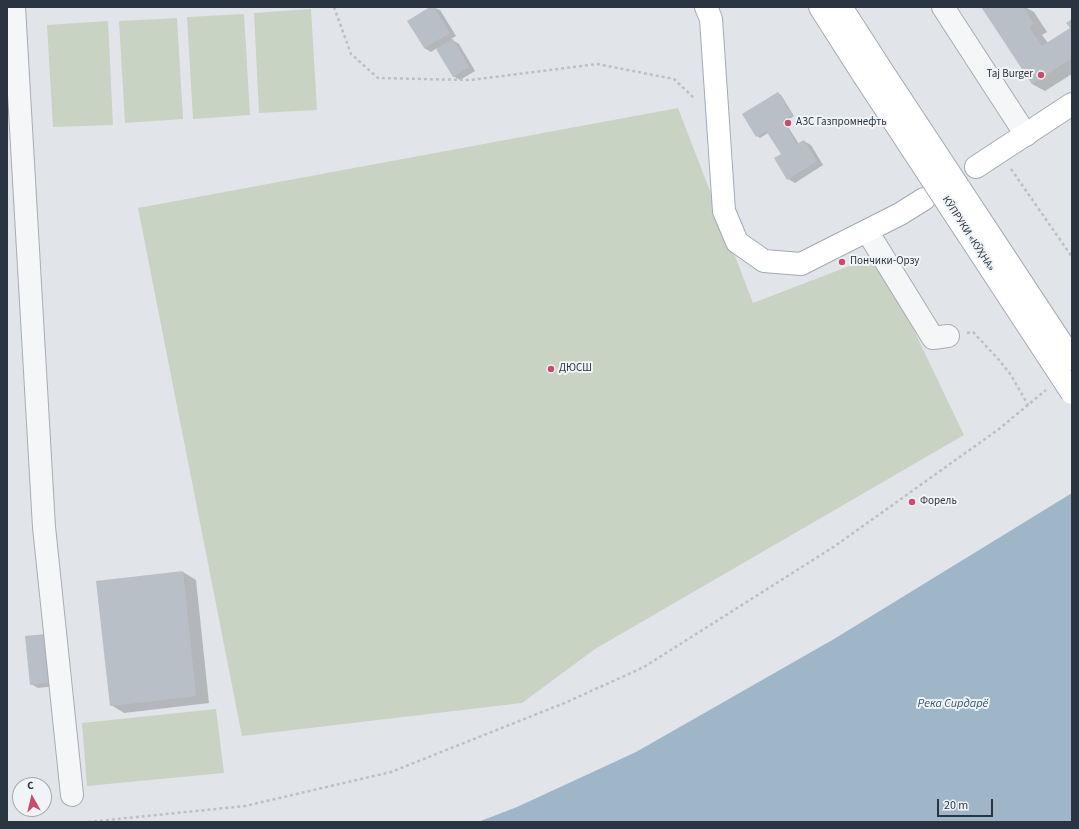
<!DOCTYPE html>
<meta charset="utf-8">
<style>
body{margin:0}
#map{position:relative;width:1079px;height:829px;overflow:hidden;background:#e1e5e9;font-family:"Source Sans 3",sans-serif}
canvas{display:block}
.frame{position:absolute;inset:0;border:8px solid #2a3541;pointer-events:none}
.north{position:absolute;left:12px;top:777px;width:40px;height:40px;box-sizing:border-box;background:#f1f4f7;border:1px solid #a1a8ae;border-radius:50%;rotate:352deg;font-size:11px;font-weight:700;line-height:16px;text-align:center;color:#2a3541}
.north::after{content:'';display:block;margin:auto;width:14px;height:18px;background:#c94c6b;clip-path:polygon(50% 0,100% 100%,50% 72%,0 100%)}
.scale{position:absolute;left:937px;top:799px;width:56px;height:18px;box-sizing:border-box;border:2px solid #2a3541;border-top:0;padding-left:5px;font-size:12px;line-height:14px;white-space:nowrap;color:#2a3541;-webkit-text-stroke:3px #f1f4f7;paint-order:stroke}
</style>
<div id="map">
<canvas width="1079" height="829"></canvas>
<div class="frame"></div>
<div class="north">С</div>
<div class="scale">20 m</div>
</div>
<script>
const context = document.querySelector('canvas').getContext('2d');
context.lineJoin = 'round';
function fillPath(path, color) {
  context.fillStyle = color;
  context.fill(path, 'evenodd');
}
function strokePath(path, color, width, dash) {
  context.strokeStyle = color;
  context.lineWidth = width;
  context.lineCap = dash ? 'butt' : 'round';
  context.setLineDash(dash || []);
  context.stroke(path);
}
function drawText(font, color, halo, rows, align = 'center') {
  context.font = font + ' "Source Sans 3",sans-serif';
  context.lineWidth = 4;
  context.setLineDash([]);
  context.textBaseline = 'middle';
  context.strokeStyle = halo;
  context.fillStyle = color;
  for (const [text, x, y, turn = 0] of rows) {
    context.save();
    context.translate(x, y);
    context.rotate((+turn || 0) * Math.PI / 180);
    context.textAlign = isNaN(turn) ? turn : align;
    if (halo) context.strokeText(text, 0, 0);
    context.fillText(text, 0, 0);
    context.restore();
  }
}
const green = new Path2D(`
 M311 9 317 110 259 113 254 13Z
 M244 14 250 115 193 119 187 17Z
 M177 18 183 119 125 123 119 21Z
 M108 21 113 125 53 127 47 25Z
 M678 108 753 303 878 255 964 435 595 649 522 703 242 736 138 208Z
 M216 709 224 773 87 786 82 723Z`);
const water = new Path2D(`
 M1072 493V822H478L517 807 636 752 834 639Z`);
const shadow = new Path2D(`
 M432 7 440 10 456 36 451 39 459 44 475 71 460 80 453 76 437 48 431 52 424 48Z
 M982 7H1025L1034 12 1047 32 1042 35 1048 43 1071 28 1072 20V74L1045 91 1032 84Z
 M778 93 781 95 794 116 785 122 799 144 804 141 811 145 823 165 795 183 788 179 783 154 768 133 760 138 757 136Z
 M183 572 196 580 209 703 124 713 111 705Z
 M44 635 56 686 38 688 31 684Z`);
const building = new Path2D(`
 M430 7H434L450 33 424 48 407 21Z
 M981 7H1023L1034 24 1029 27 1042 46 1070 28 1066 23 1072 19V58L1032 84Z
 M453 39 469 67 453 77 436 49Z
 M778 92 792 115 782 120 797 144 804 140 817 161 787 180 774 158 781 154 766 131 756 137 742 114Z
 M183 571 196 696 110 706 96 581Z
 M45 634 50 682 30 685 25 636Z`);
const path = new Path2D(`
 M334 7 351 54 378 78 470 80 597 64 674 79 695 99
 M1011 169 1072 257
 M967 333 973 332 999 360 1011 375 1028 405
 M88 822 245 806 391 772 567 702 644 667 835 546 999 429 1046 390`);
const minor = new Path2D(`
 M14 7 44 527 72 795
 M943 7 1026 135
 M867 231 933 338 948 336`);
const major = new Path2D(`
 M706 7 711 19 724 211 737 242 764 261 801 264 900 214 924 199
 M820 7 864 76
 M841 7 879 66
 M976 167 1072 104`);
const majorBridge = new Path2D(`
 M879 66 1072 359
 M864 76 1072 393`);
const markers = [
 [1041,75,4,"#c94c6b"],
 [788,123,4,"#c94c6b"],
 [842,262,4,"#c94c6b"],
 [551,369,4,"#c94c6b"],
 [912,502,4,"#c94c6b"]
];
const poiNames = [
 ["Taj Burger",1033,75,"right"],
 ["АЗС Газпромнефть",796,123],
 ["Пончики-Орзу",850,262],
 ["ДЮСШ",559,369],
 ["Форель",920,502]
];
const streetNames = [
 ["КӮПРУКИ «КӮҲНА»",968,234,57]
];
const waterNames = [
 ["Река Сирдарё",953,704]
];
fillPath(green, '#c9d3c3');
fillPath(water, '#9eb6c8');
fillPath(shadow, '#0003');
fillPath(building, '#b9bfc6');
strokePath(minor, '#a6adb3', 24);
strokePath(major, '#a1abb5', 24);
strokePath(path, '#bbc0c5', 2.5, [3, 3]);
strokePath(minor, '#f4f6f8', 22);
strokePath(major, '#fff', 22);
strokePath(majorBridge, '#a1abb5', 24, []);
strokePath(majorBridge, '#fff', 22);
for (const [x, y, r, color] of markers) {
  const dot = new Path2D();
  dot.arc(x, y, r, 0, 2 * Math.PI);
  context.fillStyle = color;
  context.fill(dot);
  strokePath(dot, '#f1f4f7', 1.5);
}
drawText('11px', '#2a3541', '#f1f4f7', poiNames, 'left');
drawText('11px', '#2a3541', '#f1f4f7', streetNames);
drawText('italic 12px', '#365773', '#f1f4f7', waterNames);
</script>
